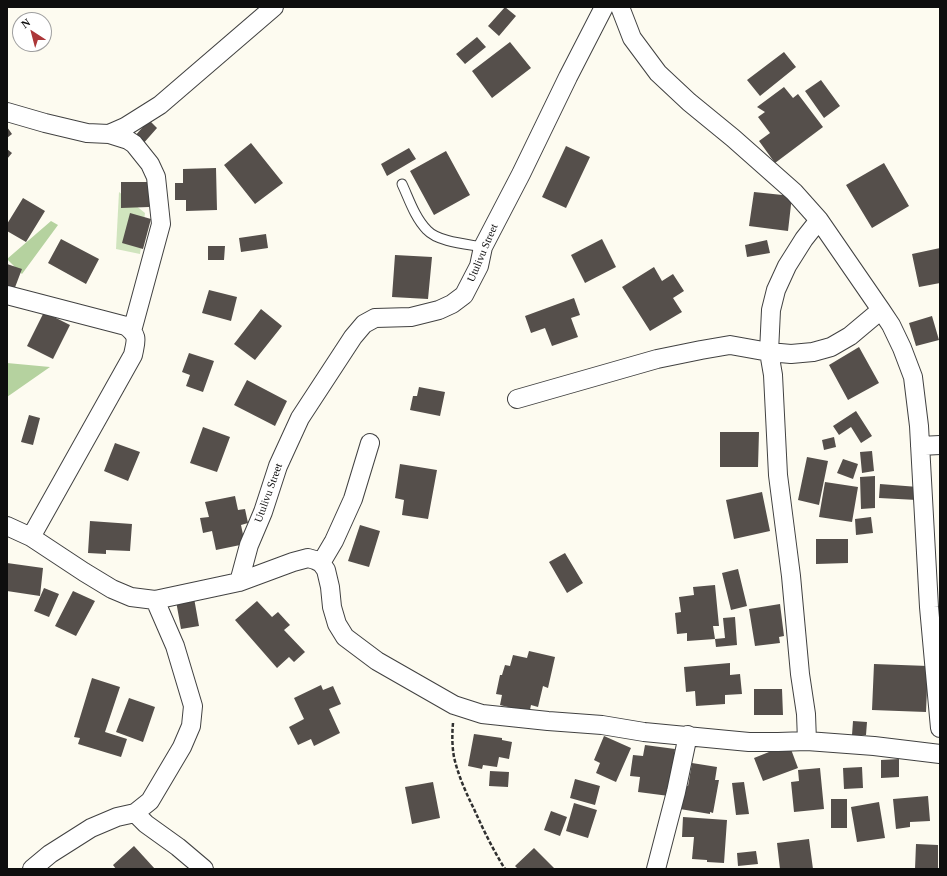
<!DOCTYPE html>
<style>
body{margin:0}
#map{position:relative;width:947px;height:876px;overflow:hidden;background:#fdfbf0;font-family:"Times New Roman",serif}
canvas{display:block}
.frame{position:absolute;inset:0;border:8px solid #0e0e0e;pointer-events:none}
.north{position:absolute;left:12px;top:12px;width:40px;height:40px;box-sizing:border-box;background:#fff;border:1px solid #9f9f9f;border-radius:50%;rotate:324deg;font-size:11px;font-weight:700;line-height:16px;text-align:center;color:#0e0e0e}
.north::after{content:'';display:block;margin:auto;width:14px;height:18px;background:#ac3739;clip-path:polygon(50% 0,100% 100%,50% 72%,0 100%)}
</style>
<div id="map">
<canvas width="947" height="876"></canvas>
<div class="frame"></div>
<div class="north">N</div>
</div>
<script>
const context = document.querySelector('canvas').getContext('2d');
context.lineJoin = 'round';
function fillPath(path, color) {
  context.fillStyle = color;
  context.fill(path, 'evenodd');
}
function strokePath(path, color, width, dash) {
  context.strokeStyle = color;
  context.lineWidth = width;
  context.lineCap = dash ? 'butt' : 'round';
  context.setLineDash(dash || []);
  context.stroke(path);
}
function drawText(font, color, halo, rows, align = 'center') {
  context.font = font + ' "Times New Roman",serif';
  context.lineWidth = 4;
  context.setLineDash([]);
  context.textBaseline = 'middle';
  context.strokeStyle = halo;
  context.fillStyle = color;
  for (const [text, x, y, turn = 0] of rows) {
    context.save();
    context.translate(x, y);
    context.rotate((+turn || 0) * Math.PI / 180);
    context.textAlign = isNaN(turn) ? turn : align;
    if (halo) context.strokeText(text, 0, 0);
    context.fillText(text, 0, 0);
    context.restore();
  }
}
const green = new Path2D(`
 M119 192 145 213 140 254 116 249Z`);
const forest = new Path2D(`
 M51 221 58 225 22 274 7 259Z
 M7 363 50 367 7 397Z`);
const building = new Path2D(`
 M505 7 516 16 499 36 488 26Z
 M477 37 486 47 465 64 456 54Z
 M510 42 531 68 492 98 472 71Z
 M784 52 796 67 760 96 747 80Z
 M821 80 840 106 824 118 805 91Z
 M784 87 793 98 798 94 823 127 775 163 759 141 770 133 758 117 765 112 757 107Z
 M149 120 157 128 142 145 134 137Z
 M7 127 12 134 7 138Z
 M251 143 283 183 255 204 224 165Z
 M566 146 590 157 566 208 542 197Z
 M409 148 416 159 387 176 381 164Z
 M7 149 12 153 7 159Z
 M446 151 470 195 434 215 410 171Z
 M884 163 909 206 872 228 846 185Z
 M216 168 217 210 186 211V200H175V183H183V169Z
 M121 182H149V207L121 208Z
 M754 192 792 196 788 231 749 226Z
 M23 198 45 211 26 242 7 231V224Z
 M130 213 151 219 143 249 122 243Z
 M266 234 268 248 241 252 239 238Z
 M61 239 99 259 86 284 48 263Z
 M602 239 616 267 585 283 571 255Z
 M767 240 770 253 747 257 745 245Z
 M208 246H225L224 260H208Z
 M940 248V283L919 287 912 254Z
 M395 255 432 257 428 299 392 297Z
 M7 264 22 269 14 290 7 288Z
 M654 267 662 281 673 274 684 291 673 298 682 312 650 331 622 287Z
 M209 290 237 297 231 321 202 313Z
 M574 298 580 315 571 318 578 337 552 346 545 328 531 333 525 316Z
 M261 309 282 326 255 360 234 344Z
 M44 312 70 325 53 359 27 346Z
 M932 316 939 340 916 346 909 323Z
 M859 347 879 383 848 400 829 365Z
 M189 353 214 361 203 392 186 386 190 375 182 372Z
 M247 380 287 401 275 426 234 405Z
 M419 387 445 392 440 416 410 410 413 396H417Z
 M856 411 872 436 861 443 851 427 839 435 833 426Z
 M29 415 40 418 33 445 21 442Z
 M203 427 230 437 217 472 190 463Z
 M720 432H759L758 467H720Z
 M834 437 836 447 824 450 822 440Z
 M115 443 140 452 128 481 104 471Z
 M872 451 874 471 862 473 860 452Z
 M807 457 828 461 819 505 798 500Z
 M843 459 858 464 853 479 837 473Z
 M400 464 437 470 428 519 402 515 404 500 395 498Z
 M875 476V508L861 509 860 477Z
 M825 482 858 487 852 522 819 517Z
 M880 484 918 487 917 500 879 498Z
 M762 492 770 531 734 539 726 500Z
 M235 496 238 510 245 509 248 523 241 525 245 544 216 550 212 531 203 533 200 518 209 517 205 502Z
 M871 517 873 533 856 535 855 519Z
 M90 521 132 524 130 551 106 550V554L88 553Z
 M360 525 380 531 369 567 348 561Z
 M816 539H848V563L816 564Z
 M565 553 583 583 567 593 549 562Z
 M7 563 43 568 40 596 7 591Z
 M738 569 747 606 731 610 722 573Z
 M715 585 719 626H713L715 639 687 641V633L677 634 675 613 681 612 679 597 694 595 693 587Z
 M44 588 59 594 49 617 34 611Z
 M73 591 95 601 76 636 55 626Z
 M194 598 199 626 181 629 176 601Z
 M257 601 272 617 278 612 290 625 284 630 305 652 294 662 289 657 277 668 235 620Z
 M780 604 784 636 779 637 780 643 755 646 749 609Z
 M735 617 737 645 716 647 715 639 725 638 723 618Z
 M529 651 555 657 548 688 543 686 538 707 531 705 529 715 512 708 500 705 502 695 496 694 500 675H502L505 665 510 666 513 655 527 658Z
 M730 663V675L740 674 742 694 725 695V704L696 706 695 691 686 692 684 667Z
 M874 664 928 666 926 712 872 710Z
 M92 678 120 687 105 732 127 739 121 757 78 744 80 738 74 737Z
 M321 685 323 690 333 686 341 704 329 709 340 733 314 746 311 739 298 745 289 727 304 719 294 698Z
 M754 689H782L783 715H754Z
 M129 698 155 707 143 742 116 732Z
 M853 721 867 722 866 735H852Z
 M474 734 502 738V740L512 742 509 759 499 757 497 767 483 765 482 769 468 766Z
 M604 736 631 748 616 782 596 773 600 763 594 760Z
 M789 744 798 768 763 781 754 758Z
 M645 745 675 749 669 796 638 792 640 777 630 776 633 755 643 756Z
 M899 759V777L881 778V760Z
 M692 763 717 767 715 780H719L713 813 710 812V814L680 809 684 785 688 786Z
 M862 767 863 788 844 789 843 768Z
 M820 768 824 809 794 812 791 782 799 781 798 770Z
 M490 771 509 772 508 787 489 786Z
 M575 779 600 786 595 805 570 798Z
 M433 782 440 818 412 824 405 787Z
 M744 782 749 814 736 815 732 783Z
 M928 796 930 821 910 822V827L896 829 893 799Z
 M831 799H847V828H831Z
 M879 802 885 838 857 842 851 807Z
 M574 803 597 810 588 838 566 831Z
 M551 811 567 817 560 836 544 830Z
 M683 817 727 820 724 863 707 862V860L692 859 694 837H682Z
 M809 839 813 869H780L777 843Z
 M916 844 938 845V869H915Z
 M134 846 155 869H116L113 865Z
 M534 848 555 869H518L515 866Z
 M756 851 758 864 738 866 737 853Z`);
const path = new Path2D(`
 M453 723C452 734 452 746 454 757 458 775 466 793 474 809 483 829 493 850 505 869`);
const lane = new Path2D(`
 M402 184C409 199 415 218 427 230 438 242 467 244 483 247`);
const street = new Path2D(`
 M620 7 632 38 658 73 689 102 733 138 794 192 819 220 881 310 891 325 902 348 913 377 919 426 929 607 940 728
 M7 112 45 123 87 133 109 134 125 127 160 105 274 7
 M109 134 128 140 134 144 150 164 156 177 161 224 132 331
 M7 295 126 326C139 336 136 340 133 355L31 537
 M517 399 657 359 701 350 730 345 769 352 791 354 813 352 831 347 850 336 881 310
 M920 446 940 445
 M7 526 31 537 84 572 112 589 131 597 155 600 239 582 293 562 308 558 315 560 321 563 326 570 330 587 332 607 337 624 345 637 377 661 454 705 482 714 548 721 602 725 644 732 749 742H778L807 741 874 746 940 754
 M321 563 334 541 353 499 370 443
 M239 582 249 545 263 512 278 466 300 418 353 337 364 324 375 318 411 317 439 310 452 304 464 295 479 266 483 247 521 174 568 77 604 7
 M807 741 806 714 800 674 791 576 778 475 773 375 769 352 771 310 776 290 787 266 804 239 819 220
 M135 813 146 824 178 847 204 869
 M32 869 50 854 91 828 117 817 135 813 150 801 182 747 191 726 193 706 175 646 155 600
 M656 869 676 792 688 735`);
const streetNames = [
 ["Utulivu Street",483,253,-67],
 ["Utulivu Street",269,493,-70]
];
fillPath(green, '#d0e4be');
fillPath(forest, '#b5d29f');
fillPath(building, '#554f4b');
strokePath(lane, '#414141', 11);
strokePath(street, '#414141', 20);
strokePath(path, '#303030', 2.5, [4, 2]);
strokePath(lane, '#fff', 9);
strokePath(street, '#fff', 18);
drawText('11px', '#0e0e0e', '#fff', streetNames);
</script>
